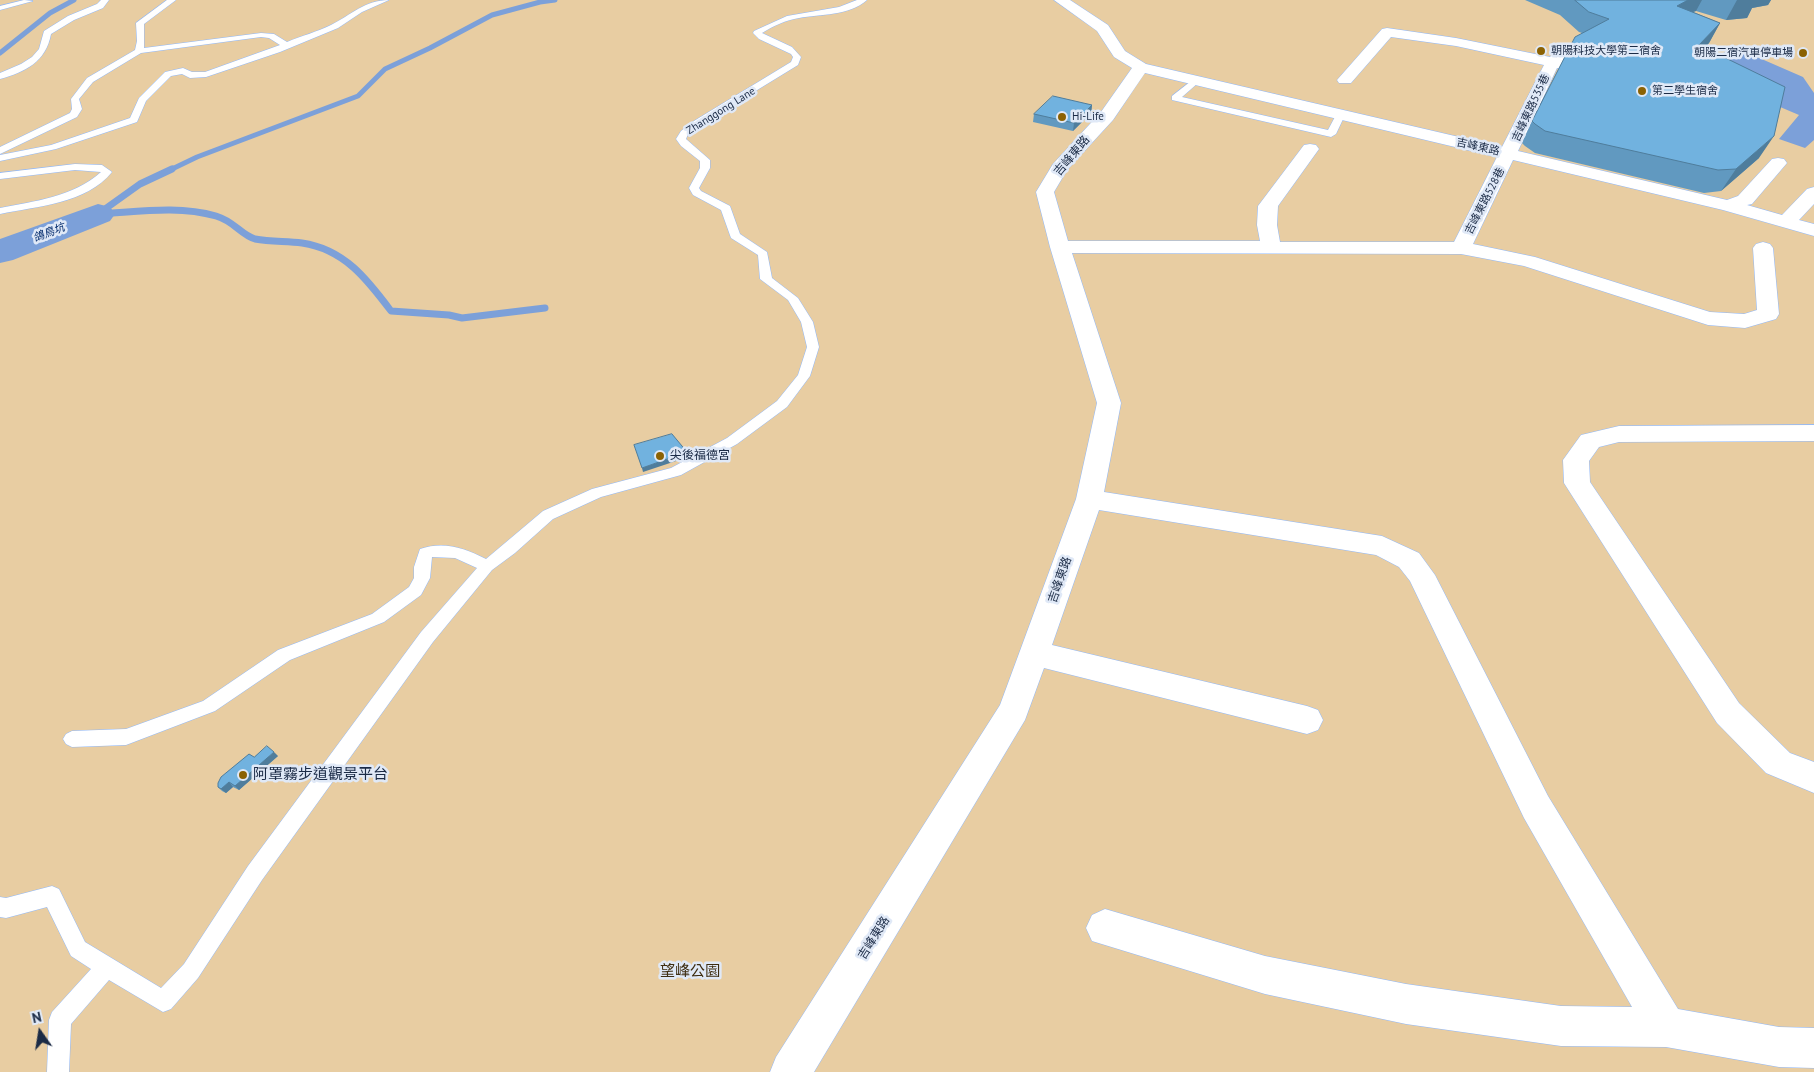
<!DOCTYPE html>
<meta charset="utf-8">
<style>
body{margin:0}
#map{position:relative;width:1814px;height:1072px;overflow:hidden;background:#e0e9f7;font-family:"PT Sans",sans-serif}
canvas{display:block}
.north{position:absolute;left:15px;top:1007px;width:50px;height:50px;-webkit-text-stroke:4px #e0e9f7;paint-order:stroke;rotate:347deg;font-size:14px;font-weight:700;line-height:20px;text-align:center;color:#1b2b46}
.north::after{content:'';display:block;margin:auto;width:18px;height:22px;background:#1b2b46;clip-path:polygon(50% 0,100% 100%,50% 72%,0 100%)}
</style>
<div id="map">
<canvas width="1814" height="1072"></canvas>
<div class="north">N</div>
</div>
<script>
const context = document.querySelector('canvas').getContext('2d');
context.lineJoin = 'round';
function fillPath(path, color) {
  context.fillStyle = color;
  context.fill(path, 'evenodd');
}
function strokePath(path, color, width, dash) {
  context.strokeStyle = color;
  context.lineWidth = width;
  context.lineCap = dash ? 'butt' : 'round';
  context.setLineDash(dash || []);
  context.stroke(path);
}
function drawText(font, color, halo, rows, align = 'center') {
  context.font = font + ' "PT Sans","Noto Sans TC",sans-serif';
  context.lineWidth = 5;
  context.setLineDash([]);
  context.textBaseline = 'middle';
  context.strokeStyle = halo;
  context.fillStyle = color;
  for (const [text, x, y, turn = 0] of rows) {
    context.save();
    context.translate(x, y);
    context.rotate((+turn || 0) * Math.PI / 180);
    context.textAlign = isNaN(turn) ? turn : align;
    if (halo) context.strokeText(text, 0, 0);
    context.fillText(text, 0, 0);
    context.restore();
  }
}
const green = new Path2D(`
 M0 0H1814V1072H0Z`);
const water = new Path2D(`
 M1734 47 1803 77 1814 93V140L1805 148 1779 139 1799 115 1693 70Z`);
const streamFar1 = new Path2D(`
 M0 53 50 13 74 0
 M170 170 197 157 358 96 385 69 430 48 492 15 540 2 555 0`);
const stream = new Path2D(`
 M98 214 140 184 172 169
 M99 214C137 212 178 205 216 216 234 221 241 235 255 239 271 242 286 241 302 243 344 249 367 279 391 311L449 315 462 318 545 308`);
const river = new Path2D(`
 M98 204 110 207 115 214 110 221 13 260 0 263V239Z`);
const lane = new Path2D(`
 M24 0 33 1 0 10V6Z
 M101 0H109L103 8 74 20 51 34C46 62 25 72 0 79V73L21 64 32 57 39 49 44 31 68 16 97 4Z
 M167 0H176L144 24V48L261 33 274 34 287 42C301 36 317 32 331 25 351 15 365 0 389 0L362 12 338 28 280 52 206 77 190 78 182 74 171 76 146 101 137 122 56 149 0 161V155L51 145 130 118 139 98 165 72 183 68 192 72H205L280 45 269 38 261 37 141 53 93 82 79 99 82 109 77 117 0 154V147L70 113 72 109 71 99 87 78 135 50 137 41 136 23Z
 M857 0H867C849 16 820 14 799 18 786 20 773 26 762 33L792 47 801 57 798 65 700 125 688 134 686 139 710 160V168L699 188 701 191 730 206 740 234 767 252 772 278 798 298 813 322 819 347 810 376 787 407 737 444 681 475 601 497 553 519 515 553 492 570 433 642 262 880 198 978 171 1009 163 1012 109 980 71 1024 69 1072H47L49 1020 52 1012 91 969 71 956 47 907 6 918 0 917V897L6 898 52 886 59 889 85 942 161 988 184 964 248 866 421 632 477 568 455 558 432 557 430 578 421 595 384 622 290 660 215 711 126 745 72 747 66 744 63 739 66 734 72 731 126 729 203 701 278 650 372 614 409 587 414 578V567L420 549C444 541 464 548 486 559L543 511 592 489 671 468 727 438 777 401 798 375 807 347 801 322 788 300 760 279 758 255 731 238 721 210 693 195 689 188 700 168V161L681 146 676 139 681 131 694 121 791 62 793 57 791 54 759 39 753 33 754 31 787 16 839 7Z
 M1195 78 1199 81 1198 83 1182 97 1328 130 1337 113H1343L1345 115 1336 134 1331 137 1172 100V96Z
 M75 164 102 165 112 172C86 204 37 206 0 214V208C35 201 73 197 101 172L75 170 0 179V173Z`);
const street = new Path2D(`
 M1054 0H1070L1108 25 1125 51 1146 64 1502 147 1544 65 1456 46 1391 37 1351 83H1339L1337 80 1382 29 1387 28 1456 38 1550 57C1556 50 1562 46 1571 48L1574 51 1563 60 1602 72 1604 75 1602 78 1596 80 1557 68 1518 151 1727 200 1738 196 1772 159 1778 158 1784 159 1787 163 1752 204 1747 205 1782 215 1807 189 1814 187V204L1799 220 1814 224V236L1723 210 1513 160 1473 244 1535 257 1710 312 1744 314 1757 310 1753 248 1756 244 1763 242 1770 244 1773 248 1779 314 1776 319 1745 328 1708 325 1524 266 1461 254 1072 253 1121 403 1104 492 1382 536 1419 553 1435 575 1548 796 1678 1009 1779 1027 1814 1028V1068L1779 1067 1666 1047 1561 1046 1406 1024 1265 994 1092 941 1086 928 1092 915 1105 909 1265 956 1406 984 1561 1006 1632 1007 1524 818 1410 581 1399 567 1376 555 1099 510 1052 645 1307 706 1318 710 1323 720 1318 730 1307 734 1044 668 1025 720 814 1072H770L776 1057 1000 705 1076 499 1097 403 1050 247 1036 192 1053 164 1101 112 1132 68 1114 57 1097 31ZM1145 73 1497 157 1454 242H1280L1277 225 1278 206 1319 149 1316 145 1310 144 1304 145 1258 206 1257 225 1260 241H1068L1054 192 1067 170 1113 120Z
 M1814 425V441L1619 442 1599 447 1589 461 1590 482 1739 703 1790 753 1814 762V793L1766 773 1717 723 1564 483 1563 460 1581 435 1619 426Z`);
const wall = new Path2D(`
 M1525 0H1771L1768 5 1752 8 1747 18 1726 20 1696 11 1693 12 1720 23 1709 43 1704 48 1759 158 1721 191 1704 193 1535 153 1525 146 1522 143 1532 121 1582 33 1579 32 1560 15Z
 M1092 105 1091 113 1073 131 1033 122 1034 114Z
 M278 756 239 790 233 787 226 793 222 791 218 787 254 757Z`);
const shadedWall = new Path2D(`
 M1688 0H1702L1696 11 1684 15 1677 6Z
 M1737 0H1771L1768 5 1752 8 1747 18 1726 20Z
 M1720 23 1709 43 1688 66 1699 45Z
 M1092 105 1091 113 1073 131 1074 123Z
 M1774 136 1759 158 1721 191 1736 169Z
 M687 452 688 457 643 472 642 468Z
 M274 752 278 756 239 790 235 786Z
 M229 782 233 787 226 793 221 789Z`);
const building = new Path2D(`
 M1575 0H1688L1677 6 1720 23 1699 45 1785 87 1774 136 1736 169 1718 170 1545 131 1535 124 1532 121 1575 37 1609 19 1589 12Z
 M1053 96 1092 105 1074 123 1034 114Z
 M672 434 687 452 642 468 634 445Z
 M267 746 274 752 235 786 229 782 221 789 218 787V783L221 777 249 754 254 757Z`);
const markers = [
 [1541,51,5,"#8b6203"],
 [1803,53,5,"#8b6203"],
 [1642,91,5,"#8b6203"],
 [1062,117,5,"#8b6203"],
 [660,456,5,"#8b6203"],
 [243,775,5,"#8b6203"]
];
const farPoinames = [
 ["朝陽科技大學第二宿舍",1551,51],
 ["朝陽二宿汽車停車場",1793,53,"right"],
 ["第二學生宿舍",1652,91],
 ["Hi-Life",1072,117]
];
const farStreetnames = [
 ["吉峰東路535巷",1531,108,-65],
 ["Zhanggong Lane",721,111,-32],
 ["吉峰東路",1478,147,13],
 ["吉峰東路528巷",1485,201,-63]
];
const farWaternames = [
 ["鴿鳥坑",49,233,-21]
];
const streetNames = [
 ["吉峰東路",1072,156,-50],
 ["吉峰東路",1060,580,-71],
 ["吉峰東路",874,938,-58]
];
const poiNames = [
 ["尖後福德宮",670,456]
];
const nearPoinames = [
 ["阿罩霧步道觀景平台",253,775]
];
const nearParknames = [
 ["望峰公園",690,972]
];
fillPath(green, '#e8cda2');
fillPath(water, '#7ca0d9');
strokePath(streamFar1, '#7ca0d9', 5);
strokePath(stream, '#7ca0d9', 7);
fillPath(river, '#7ca0d9');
strokePath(lane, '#8fb8fb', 1);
strokePath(street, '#8fb8fb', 1);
fillPath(lane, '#fff');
fillPath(street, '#fff');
fillPath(wall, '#6199c0');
fillPath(shadedWall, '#4f7d9c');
fillPath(building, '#71b2df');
strokePath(building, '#4f7d9c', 1);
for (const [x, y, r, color] of markers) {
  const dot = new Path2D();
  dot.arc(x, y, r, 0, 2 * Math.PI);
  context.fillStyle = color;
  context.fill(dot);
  strokePath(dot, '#e0e9f7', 2);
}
drawText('11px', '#1b2b46', '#e0e9f7', farPoinames, 'left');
drawText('11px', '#1b2b46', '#e0e9f7', farStreetnames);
drawText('italic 11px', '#00296b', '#e0e9f7', farWaternames);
drawText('12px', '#1b2b46', '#e0e9f7', streetNames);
drawText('12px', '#1b2b46', '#e0e9f7', poiNames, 'left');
drawText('15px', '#1b2b46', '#e0e9f7', nearPoinames, 'left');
drawText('15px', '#3f2e12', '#e0e9f7', nearParknames);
</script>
